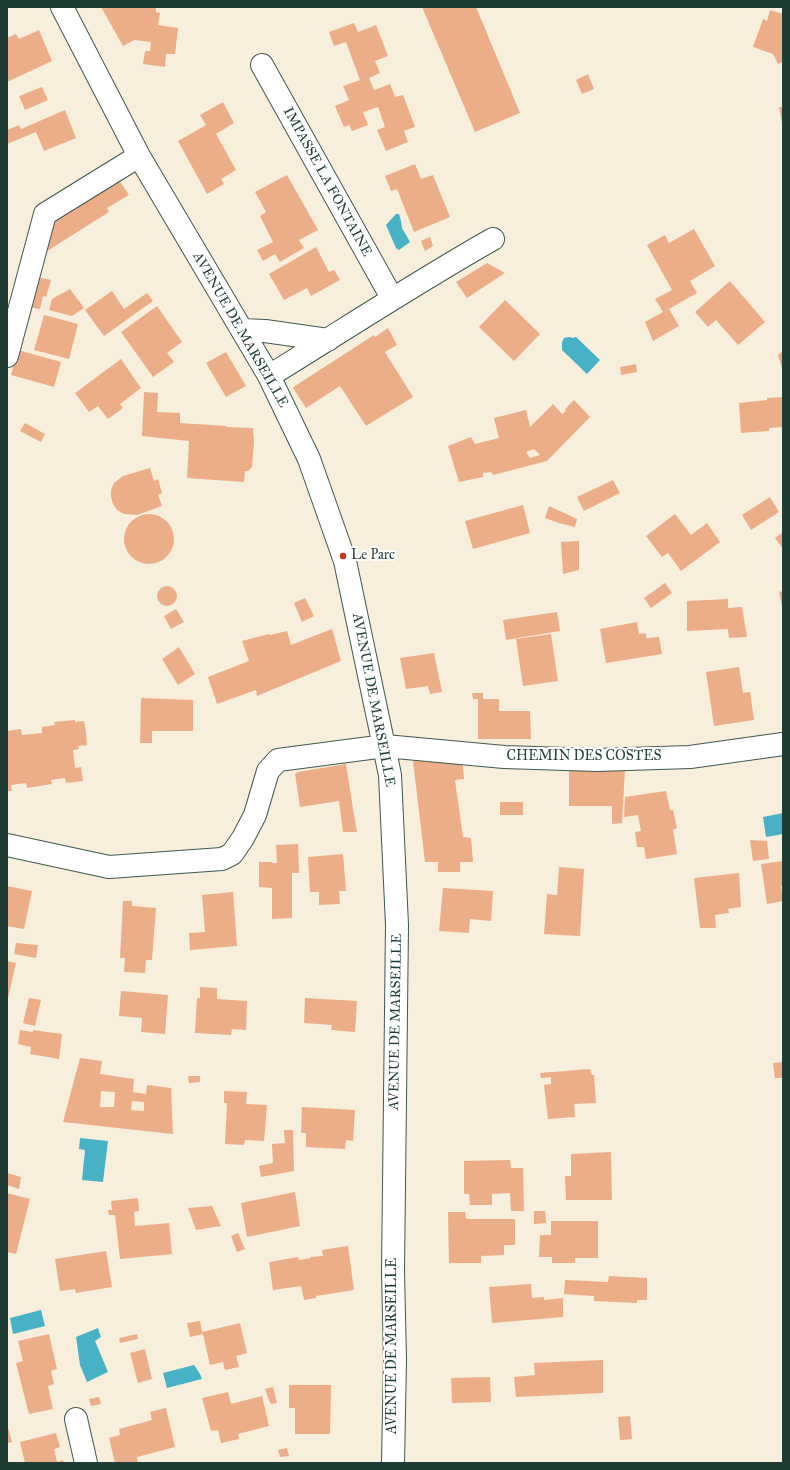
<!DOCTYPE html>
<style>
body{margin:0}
#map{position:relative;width:790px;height:1470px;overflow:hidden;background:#f7eedc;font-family:"IM FELL Great Primer",serif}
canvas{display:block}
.frame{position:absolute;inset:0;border:8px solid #1f3d34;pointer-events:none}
</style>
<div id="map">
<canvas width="790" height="1470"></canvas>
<div class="frame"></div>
</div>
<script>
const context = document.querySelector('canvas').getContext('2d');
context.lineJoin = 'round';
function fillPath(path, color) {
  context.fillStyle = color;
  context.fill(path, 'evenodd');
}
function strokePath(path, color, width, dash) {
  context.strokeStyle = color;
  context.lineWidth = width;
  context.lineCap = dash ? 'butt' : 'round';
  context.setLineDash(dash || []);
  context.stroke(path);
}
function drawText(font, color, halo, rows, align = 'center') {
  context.font = font + ' "IM FELL Great Primer",serif';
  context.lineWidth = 4;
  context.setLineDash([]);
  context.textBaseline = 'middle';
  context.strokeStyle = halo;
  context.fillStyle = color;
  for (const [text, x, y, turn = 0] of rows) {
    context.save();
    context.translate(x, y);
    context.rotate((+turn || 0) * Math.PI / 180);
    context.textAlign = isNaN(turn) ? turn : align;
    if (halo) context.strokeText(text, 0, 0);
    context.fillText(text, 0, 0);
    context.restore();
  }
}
const water = new Path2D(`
 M396 214H399L401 221 402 228 410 242 399 250 396 248 386 225Z
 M569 337 573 338 576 337 600 360 587 374 562 350V342L564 338Z
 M783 813V834L766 837 763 817Z
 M80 1138 108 1141 103 1182 82 1180 85 1150 79 1149Z
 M41 1310 45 1326 13 1334 10 1318Z
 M98 1328 101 1337 95 1341 108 1372 87 1382 80 1365 76 1337Z
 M194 1365 200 1374 202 1379 167 1388 163 1373Z`);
const building = new Path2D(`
 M101 7H156V12L160 13 158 25 178 28 175 54H166L165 67 143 64 145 51H150L151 42 134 40 123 46Z
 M422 7H476L520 113 475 132Z
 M770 10 783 14V62L778 64 773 54 753 47 763 19 767 21Z
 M354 23 358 32 376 25 388 56 375 61 380 73 369 78 374 90 390 84 395 97 403 95 415 127 404 131 408 142 386 151 377 130 385 127 378 107 363 112 368 125 352 131 349 125 344 127 335 106 349 100 343 86 360 80 346 42 334 46 329 32Z
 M39 30 52 61 7 82V38L16 34 19 39Z
 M588 74 594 89 582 94 576 80Z
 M42 87 48 100 25 110 19 96Z
 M223 102 234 123 216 134 236 170 221 179 224 184 207 194 178 141 206 125 200 115Z
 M779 107H783V123H782Z
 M65 110 76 138 44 151 36 132 7 144V130L19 125 21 129Z
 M415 164 421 179 433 175 450 217 414 232 397 189 391 191 385 176Z
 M287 175 318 230 299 240 304 248 280 262 275 254 263 261 257 250 273 242 260 216 266 212 255 192Z
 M117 177 129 195 107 208 109 212 44 253 51 229 55 221Z
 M694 229 715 266 690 281 697 293 669 309 679 326 653 341 645 322 663 312 655 299 672 290 647 245 665 235 669 243Z
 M430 237 433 246 425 251 421 241Z
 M316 247 329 272 334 270 340 280 311 296 307 288 284 300 269 274Z
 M487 263 505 273 467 298 456 282Z
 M37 277 51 280 46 297 43 296 40 309 29 307Z
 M730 281 765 322 738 345 716 320 708 327 695 312Z
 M70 289 84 308 72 316 49 310 52 299Z
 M112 291 124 309 147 293 153 301 104 336 85 310Z
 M505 300 540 334 514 361 479 327Z
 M157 306 182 342 167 353 174 362 153 377 121 332Z
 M44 315 78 324 69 359 34 350Z
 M388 328 397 345 385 352 413 397 366 426 340 386 306 408 293 388 295 386 374 335 375 337Z
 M18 350 61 362 54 387 11 375Z
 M783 351V371L778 355Z
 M226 352 246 386 226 397 206 363Z
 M121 359 141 388 120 404 123 408 108 419 98 406 89 412 75 393Z
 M636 364 637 372 621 375 620 367Z
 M144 392 158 393 157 412 180 413V423L226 426V427L253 428 254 442 252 467 248 471H245L244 482 187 478 189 441 142 436Z
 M783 397V427L769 428V431L741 433 739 403 767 400V398Z
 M574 400 590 417 547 461 493 475 491 472 483 473V477L459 482 448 446 471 437 475 444 499 438 494 418 526 410 530 427 553 404 562 414 566 411 565 409ZM534 449 540 455 530 458 526 452Z
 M25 423 45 434 41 442 20 431Z
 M150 468 154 481 158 479 162 493 158 495 162 506 137 515 124 514 117 510 113 504 111 497V490L114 483 123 476Z
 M613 480 620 493 584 511 577 497Z
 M770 497 779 512 751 530 742 515Z
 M523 505 530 533 473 549 465 521Z
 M549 506 577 519 575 527 559 523 545 518Z
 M675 514 691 535 707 523 720 542 681 571 668 553 662 557 646 536Z
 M124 539a25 25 0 1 1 50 0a25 25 0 1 1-50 0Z
 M783 532V549L775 538Z
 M579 541V570L563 574 561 542Z
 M665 583 672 593 651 608 644 598Z
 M157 596a10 10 0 1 1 20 0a10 10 0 1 1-20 0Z
 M783 591V606H782L779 592Z
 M305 598 314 616 302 622 294 603Z
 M728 599V608L742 607 747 637 729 638 728 629 687 631V601Z
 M176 609 184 622 171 629 164 616Z
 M557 612 560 631 506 640 503 620Z
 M637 622 639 634 646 633V638L659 637 662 654 606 663 600 629Z
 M332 629 341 661 257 696 256 690 217 704 208 677 249 661 242 641 269 634 270 635 287 631 291 645Z
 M551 634 558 681 523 686 516 639Z
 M179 647 195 674 178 685 162 659Z
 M434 653 442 692 430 694 428 686 406 689 400 658Z
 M739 667 743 693 750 692 754 720 714 726 706 672Z
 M472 693H483V699H499V711H530L531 739H478V699H473Z
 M141 698 193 700V731H152V743H140Z
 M75 720V722L84 721 86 732 87 745 78 746 79 749 73 750 75 768 81 767 83 781 66 783 65 778 51 780 52 784 27 788 26 783 11 785 12 791H7V731L21 729 22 735 42 733V727L55 725 54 722Z
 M462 758 464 779 455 780 463 837 471 838 473 862H460V872H438V862H425L413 761Z
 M346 764 353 809 357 832H343L339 801 300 807 295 774 298 772Z
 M569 765 625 769 622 823 612 824V806H569Z
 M666 791 670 810H673L677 828 673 830 677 854 646 859 644 847H637L635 832 641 831 638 815 624 817 625 797Z
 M500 802H523V815H500Z
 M750 840 767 841 769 859 753 861Z
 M298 844 299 873H292V918L272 919V888L259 887V862H272V863H277L276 845Z
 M343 854 346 891H339L340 904 319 905V892H310L308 857Z
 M783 861V886H781L783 901 767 904 761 864Z
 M559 867 584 869 580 936 544 934 547 894 557 895Z
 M739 873 741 907 728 909 729 913 715 915 716 928H700L694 878Z
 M7 886 32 891 24 929 7 926Z
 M443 888 493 891 491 921 470 919 469 933 439 931Z
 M233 892 237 946 190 950 189 933 205 932 202 895Z
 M123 901H132V906L156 908 152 960H146L145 973 124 972 125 958H120Z
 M16 943 38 945 36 958 14 954Z
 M7 961 16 963 8 998H7Z
 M200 987 217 988V999L247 1001 246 1030 232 1029 231 1035 195 1033 197 998H200Z
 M121 991 168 995 165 1034 141 1032 142 1018 119 1016Z
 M29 998 41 1000 35 1026 23 1023Z
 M305 998 357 1001 355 1032 331 1030 332 1025 304 1023Z
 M20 1030 33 1032V1030L62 1034 59 1059 30 1054 31 1047 18 1044Z
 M80 1058 102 1061 100 1074 134 1079 133 1092 146 1094 147 1085 171 1088 173 1134 63 1122ZM101 1091 115 1092 114 1107H100ZM132 1101 144 1102V1111L131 1110Z
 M783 1062V1078H775L773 1063Z
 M590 1069 592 1075H594L596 1103 574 1104 575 1117 548 1119 544 1085 551 1084V1077L541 1078 540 1073Z
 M188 1076H200V1082L189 1083Z
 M224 1091 247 1092 246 1104 267 1105 264 1141 245 1140 244 1145 225 1144 227 1103H224Z
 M302 1107 355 1110 353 1141 346 1140 345 1149 306 1147V1133H301Z
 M284 1130H293L294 1171 261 1177 259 1166 273 1163 272 1144 285 1143Z
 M611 1152 612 1200H566L565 1176H571V1154Z
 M510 1160 511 1168H523L524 1211H511L510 1193 492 1194V1205H470L469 1194H464V1161Z
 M7 1173 21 1177 19 1189 7 1185Z
 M295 1192 300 1226 247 1237 241 1203Z
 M7 1193 30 1199 16 1254 7 1252Z
 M138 1198 139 1211 134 1212 135 1226 169 1223 172 1254 120 1259 115 1215H109L108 1210H112L111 1201Z
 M212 1206 221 1226 196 1230 188 1208Z
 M534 1211H545L546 1223 534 1224Z
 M448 1212H465L466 1219H515V1245H504V1255L481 1256V1263H449Z
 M551 1221H598V1258H575V1263H552V1257H539L540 1235H551Z
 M238 1233 245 1249 237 1252 231 1236Z
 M348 1246 354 1290 316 1296V1298L304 1300 301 1286 273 1290 269 1262 298 1257 299 1260 311 1258 310 1257 323 1256 322 1250Z
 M106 1251 112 1287 76 1293 75 1289 60 1291 55 1259Z
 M609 1276 647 1278V1300H637V1303L594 1301V1296L564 1294 565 1280 608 1282Z
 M531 1284 532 1298 544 1297V1300L563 1298V1317L492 1323 489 1287Z
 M200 1321 202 1332 240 1323 247 1353 236 1356 239 1367 225 1370 223 1362 210 1365 203 1334 190 1337 187 1323Z
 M49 1334 57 1369 51 1371 54 1384 48 1386 53 1409 29 1414 16 1363 23 1361 18 1341Z
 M137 1334 138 1339 120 1343 119 1338Z
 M145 1349 152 1379 138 1383 130 1353Z
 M603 1360V1393L516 1397 514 1377 535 1375 534 1363Z
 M490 1377 491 1402 452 1403 451 1378Z
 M289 1385H331L330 1434H295V1408H289Z
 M273 1387 277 1403 271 1404 268 1398 265 1389Z
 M228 1392 231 1404 262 1396 269 1426 238 1434 239 1439 221 1443 218 1430 211 1431 202 1398Z
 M99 1397 101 1404 91 1406 89 1399Z
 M166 1408 175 1447 137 1457 138 1463H115L109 1438 120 1435 119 1429 152 1420 150 1412Z
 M630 1416 632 1439 620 1440 618 1417Z
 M7 1424 12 1442 7 1443Z
 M56 1433 60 1447 54 1449 57 1462 63 1460 64 1463H25L20 1442Z
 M287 1448 289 1456 280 1457 278 1450Z`);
const minor = new Path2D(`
 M62 7 139 156 269 376 309 459 345 561 390 775 397 925 393 1271 395 1360 393 1463
 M262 65 392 298
 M242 330 265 331 328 340
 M7 356 45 214 139 156
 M269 376C344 330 417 282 493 239
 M7 845 109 867 222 859 232 854 243 838 255 815 268 771 278 760 385 746 504 757 597 760 690 757 783 744
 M76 1419 86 1463`);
const markers = [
 [343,556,4,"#c8321e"]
];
const streetNames = [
 ["IMPASSE LA FONTAINE",327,182,61],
 ["AVENUE DE MARSEILLE",240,330,60],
 ["AVENUE DE MARSEILLE",373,700,79],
 ["CHEMIN DES COSTES",584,757],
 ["AVENUE DE MARSEILLE",396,1022,-89],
 ["AVENUE DE MARSEILLE",393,1346,-90]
];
const poiNames = [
 ["Le Parc",351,556]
];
fillPath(water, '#47b2c6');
fillPath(building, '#ecae88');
strokePath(minor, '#3f584d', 24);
strokePath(minor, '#fff', 22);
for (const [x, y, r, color] of markers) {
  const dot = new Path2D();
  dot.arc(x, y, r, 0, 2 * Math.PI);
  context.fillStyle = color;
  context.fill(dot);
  strokePath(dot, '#fff', 1.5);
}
drawText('14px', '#1f3d34', '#fff', streetNames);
drawText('14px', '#1f3d34', '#fff', poiNames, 'left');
</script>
